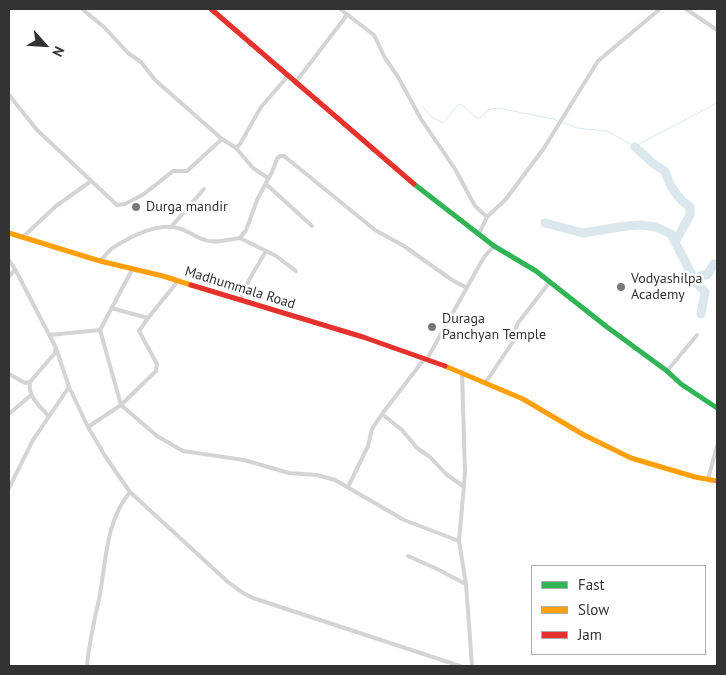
<!DOCTYPE html>
<style>
body{margin:0}
#map{position:relative;width:726px;height:675px;overflow:hidden;background:#fff;font-family:"PT Sans",sans-serif}
canvas{display:block}
.frame{position:absolute;inset:0;border:10px solid #333;pointer-events:none}
.legend{position:absolute;left:531px;top:565px;width:175px;height:90px;box-sizing:border-box;background:#fff;border:1px solid #adadad;margin:0;padding:6px 9px;list-style:none;font-size:15px;color:#333}
.legend li{display:flex;align-items:center;gap:10px;height:25px}
.legend b{width:25px;border:1px solid #adadad}
.north{position:absolute;left:20px;top:20px;width:50px;height:50px;-webkit-text-stroke:4px #fff;paint-order:stroke;rotate:116deg;font-size:14px;font-weight:700;line-height:20px;text-align:center;color:#333}
.north::after{content:'';display:block;margin:auto;width:18px;height:22px;background:#333;clip-path:polygon(50% 0,100% 100%,50% 72%,0 100%)}
</style>
<div id="map">
<canvas width="726" height="675"></canvas>
<div class="frame"></div>
<ul class="legend">
<li><b style="height:6px;background:#30b455"></b>Fast</li>
<li><b style="height:6px;background:#ff9f0a"></b>Slow</li>
<li><b style="height:6px;background:#e5322d"></b>Jam</li>
</ul>
<div class="north">N</div>
</div>
<script>
const context = document.querySelector('canvas').getContext('2d');
context.lineJoin = 'round';
function strokePath(path, color, width, dash) {
  context.strokeStyle = color;
  context.lineWidth = width;
  context.lineCap = dash ? 'butt' : 'round';
  context.setLineDash(dash || []);
  context.stroke(path);
}
function drawText(font, color, halo, rows, align = 'center') {
  context.font = font + ' "PT Sans",sans-serif';
  context.lineWidth = 5;
  context.setLineDash([]);
  context.textBaseline = 'middle';
  context.strokeStyle = halo;
  context.fillStyle = color;
  for (const [text, x, y, turn = 0] of rows) {
    context.save();
    context.translate(x, y);
    context.rotate((+turn || 0) * Math.PI / 180);
    context.textAlign = isNaN(turn) ? turn : align;
    if (halo) context.strokeText(text, 0, 0);
    context.fillText(text, 0, 0);
    context.restore();
  }
}
const stream = new Path2D(`
 M422 106 431 117 443 123 458 105 461 104 475 117 479 119 488 110 497 108 508 110 554 119 577 128 607 131 637 148 639 144 717 103`);
const river = new Path2D(`
 M635 147 655 165 665 171C669 185 677 198 690 207V215L675 242 695 281 705 292 701 314
 M545 223 583 233 626 226 640 225 656 227 671 234 675 242
 M695 281 702 275H707L714 264H717`);
const street = new Path2D(`
 M82 9 104 27 128 53 141 62 155 80 222 139
 M340 9 374 35 385 58 398 77 421 119 455 169 475 206 487 217
 M686 9 717 30
 M295 83 347 15
 M9 95 37 130 117 205 125 204 144 194 173 171H187L222 139 236 148 253 168 268 178
 M236 148 240 144 261 107 288 76
 M266 184 312 226
 M172 226 204 189
 M479 234 487 217 506 199 544 148 598 61 660 9
 M23 237 56 206 91 181
 M240 238 276 256 296 271
 M9 260 15 269 56 348 69 387 88 427 107 459 130 492 228 582 243 593 253 598 460 666
 M100 261C105 256 109 250 114 247 130 237 154 225 173 227 185 228 194 237 205 240 215 244 230 239 240 238L246 230 258 198 272 172 277 159 280 156H284L375 230 404 246 452 280 467 288
 M133 268 100 330 121 405 157 436 183 451 244 460 289 473 317 475 335 480 404 520 459 541
 M9 277 15 269
 M240 300 249 280 266 251
 M111 308 148 318 178 281
 M49 335 100 330
 M425 358 382 414 402 430 417 448 430 457 446 474 463 486
 M427 359 484 257 494 246
 M667 371 697 335
 M462 372 465 473 459 541 466 584 472 666
 M9 374 25 383 30 382C27 396 41 407 49 417
 M30 382 55 353V350
 M486 382 516 337V328L518 323 549 283
 M9 414 31 395
 M88 427 121 405 156 371 157 364 139 331 148 318
 M708 479 717 446
 M348 487 368 446 372 429 382 414
 M9 488 33 440 69 387
 M408 556 435 568 466 584
 M87 666C89 642 95 618 100 594 106 560 106 521 130 492`);
const fast = new Path2D(`
 M414 184 494 246 536 271 607 327 667 371 681 384 717 408`);
const slow = new Path2D(`
 M9 233 100 261 163 276 191 285
 M445 366 523 399 584 435 631 458 695 477 717 481`);
const jam = new Path2D(`
 M211 9 414 184
 M191 285 363 337 445 366`);
const markers = [
 [136,207,5,"#7a7a7a"],
 [621,287,5,"#7a7a7a"],
 [432,327,5,"#7a7a7a"]
];
const poiNames = [
 ["Durga mandir",146,207],
 ["Vodyashilpa",631,279],
 ["Academy",631,295],
 ["Duraga",442,319],
 ["Panchyan Temple",442,335]
];
const streetNames = [
 ["Madhummala Road",240,288,17]
];
strokePath(stream, '#dae7ec', 1);
strokePath(river, '#dae7ec', 9);
strokePath(street, '#d4d4d4', 4);
strokePath(fast, '#30b455', 5);
strokePath(slow, '#ff9f0a', 5);
strokePath(jam, '#e5322d', 5);
for (const [x, y, r, color] of markers) {
  const dot = new Path2D();
  dot.arc(x, y, r, 0, 2 * Math.PI);
  context.fillStyle = color;
  context.fill(dot);
  strokePath(dot, '#fff', 2);
}
drawText('14px', '#333', '#fff', poiNames, 'left');
drawText('14px', '#333', '#fff', streetNames);
</script>
